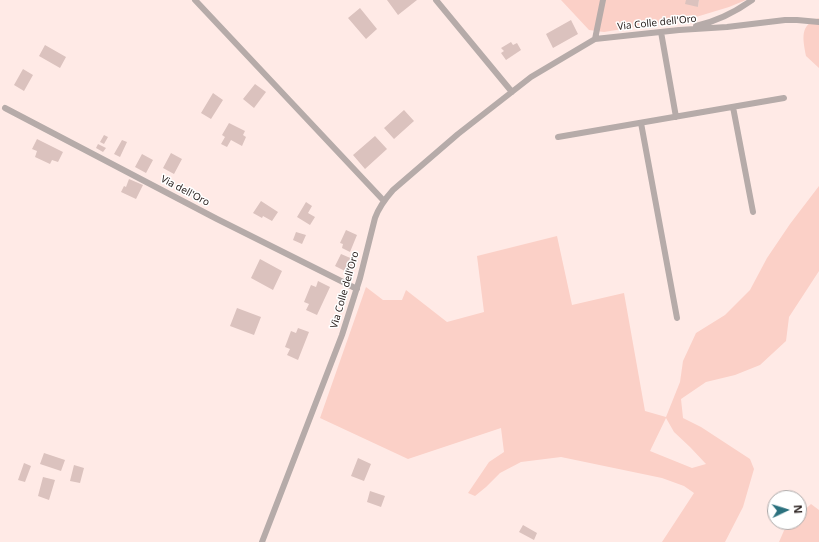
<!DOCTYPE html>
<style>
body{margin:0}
#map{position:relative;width:819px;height:542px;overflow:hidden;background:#ffeae6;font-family:"Noto Sans",sans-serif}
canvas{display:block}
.north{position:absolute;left:767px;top:490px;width:40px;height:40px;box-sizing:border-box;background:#fff;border:1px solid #aba7a7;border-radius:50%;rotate:86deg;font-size:11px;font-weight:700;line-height:16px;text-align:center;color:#2d2422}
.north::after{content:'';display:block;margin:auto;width:14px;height:18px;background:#2b717e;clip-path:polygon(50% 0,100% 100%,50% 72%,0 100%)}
</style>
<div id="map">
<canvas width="819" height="542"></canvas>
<div class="north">N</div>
</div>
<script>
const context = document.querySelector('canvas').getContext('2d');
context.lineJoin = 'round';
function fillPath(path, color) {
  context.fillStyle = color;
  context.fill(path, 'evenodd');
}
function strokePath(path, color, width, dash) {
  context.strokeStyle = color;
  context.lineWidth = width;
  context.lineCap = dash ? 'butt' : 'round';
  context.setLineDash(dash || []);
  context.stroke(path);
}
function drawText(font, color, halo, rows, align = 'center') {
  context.font = font + ' "Noto Sans",sans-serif';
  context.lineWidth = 3;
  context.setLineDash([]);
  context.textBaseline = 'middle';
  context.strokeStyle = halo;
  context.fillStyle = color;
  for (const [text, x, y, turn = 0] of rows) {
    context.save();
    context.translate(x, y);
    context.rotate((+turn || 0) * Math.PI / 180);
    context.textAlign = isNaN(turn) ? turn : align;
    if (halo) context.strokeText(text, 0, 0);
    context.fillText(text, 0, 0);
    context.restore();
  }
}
const green = new Path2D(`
 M561 0H686L698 7 699 0H746L729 7 696 17 604 32 589 30Z
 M819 18V68L806 56C803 39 799 25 819 18Z
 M819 186V271L789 317 786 341 760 365 735 375 706 382 681 399 683 418 701 427 750 459 754 469 743 507 725 542H662L694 493 684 486 662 478 561 457 521 462 500 473 486 487 475 496 468 493 489 462 504 452 501 428 408 459 320 418 366 287 383 300H402L406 290 447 322 484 312 477 256 557 236 572 305 624 293 645 411 666 417 680 382 683 361 696 333 725 315 750 290 767 258 790 224ZM666 418 674 432 690 447 706 464 692 468 650 451Z
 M811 504 819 510V542H779L786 526 790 522H799V515Z`);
const building = new Path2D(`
 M387 0H417L398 15Z
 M686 0H699L698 7 685 4Z
 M360 8 377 29 366 39 348 18Z
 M571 20 578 34 553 48 546 34Z
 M511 42 513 45 517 43 521 50 506 60 501 53 504 51 501 48Z
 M45 45 66 57 60 68 39 56Z
 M23 69 33 75 24 91 14 85Z
 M255 84 266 92 254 108 243 99Z
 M213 93 223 100 211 119 201 113Z
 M404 110 414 121 394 139 384 128Z
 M229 123 245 131 243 135 246 137 242 146 231 140 227 147 221 144 225 137 222 135Z
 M104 135 108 137 104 144 100 142Z
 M375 136 387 149 365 169 353 155Z
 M37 139 63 152 58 162 52 160 50 164 35 157 37 151 32 149Z
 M122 140 127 142 120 157 114 154Z
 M98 144 106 148 103 152 96 148Z
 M171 153 182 159 174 174 163 168Z
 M142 154 153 160 146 173 135 167Z
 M129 179 143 185 136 199 121 192 124 186 126 187Z
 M261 201 278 212 272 221 263 216 262 218 253 213Z
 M306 202 312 206 308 213 315 217 310 225 297 217Z
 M346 230 357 235 350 252 342 248 343 244 340 243Z
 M296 232 306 235 302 244 293 240Z
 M341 254 355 260 351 269 347 268 345 271 335 266Z
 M260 259 282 271 273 290 251 278Z
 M318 281 330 287 317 315 306 310 309 304 304 302 311 285 316 287Z
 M237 308 261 317 254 335 230 326Z
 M298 328 309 332 298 360 287 355 290 349 285 347 291 331 296 333Z
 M44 453 65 460 61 471 40 464Z
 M358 458 371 464 364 481 351 476Z
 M24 463 31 466 25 482 18 480Z
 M74 465 84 468 80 483 70 481Z
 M43 477 55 480 49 500 38 496Z
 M370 491 385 496 381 507 367 502Z
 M523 525 537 533 534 540 519 532Z`);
const street = new Path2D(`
 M195 0 384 201
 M436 0 512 92
 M696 26C717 21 734 13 752 0
 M661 32 676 117
 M595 39 603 0
 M733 107 753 212
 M5 108 217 219 357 289
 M641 123 677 318
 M558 137 784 98
 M262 542 342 335 360 278 375 218C379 207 385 199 393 190L458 134 531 77 595 39 679 30 727 27 785 20H797L819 22`);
const streetNames = [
 ["Via Colle dell'Oro",657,23,-6],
 ["Via dell'Oro",185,191,28],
 ["Via Colle dell'Oro",345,290,-74]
];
fillPath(green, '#fbd0c7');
fillPath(building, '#dbc2be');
strokePath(street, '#b6aba9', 6);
drawText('10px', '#2d2422', '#fff', streetNames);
</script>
